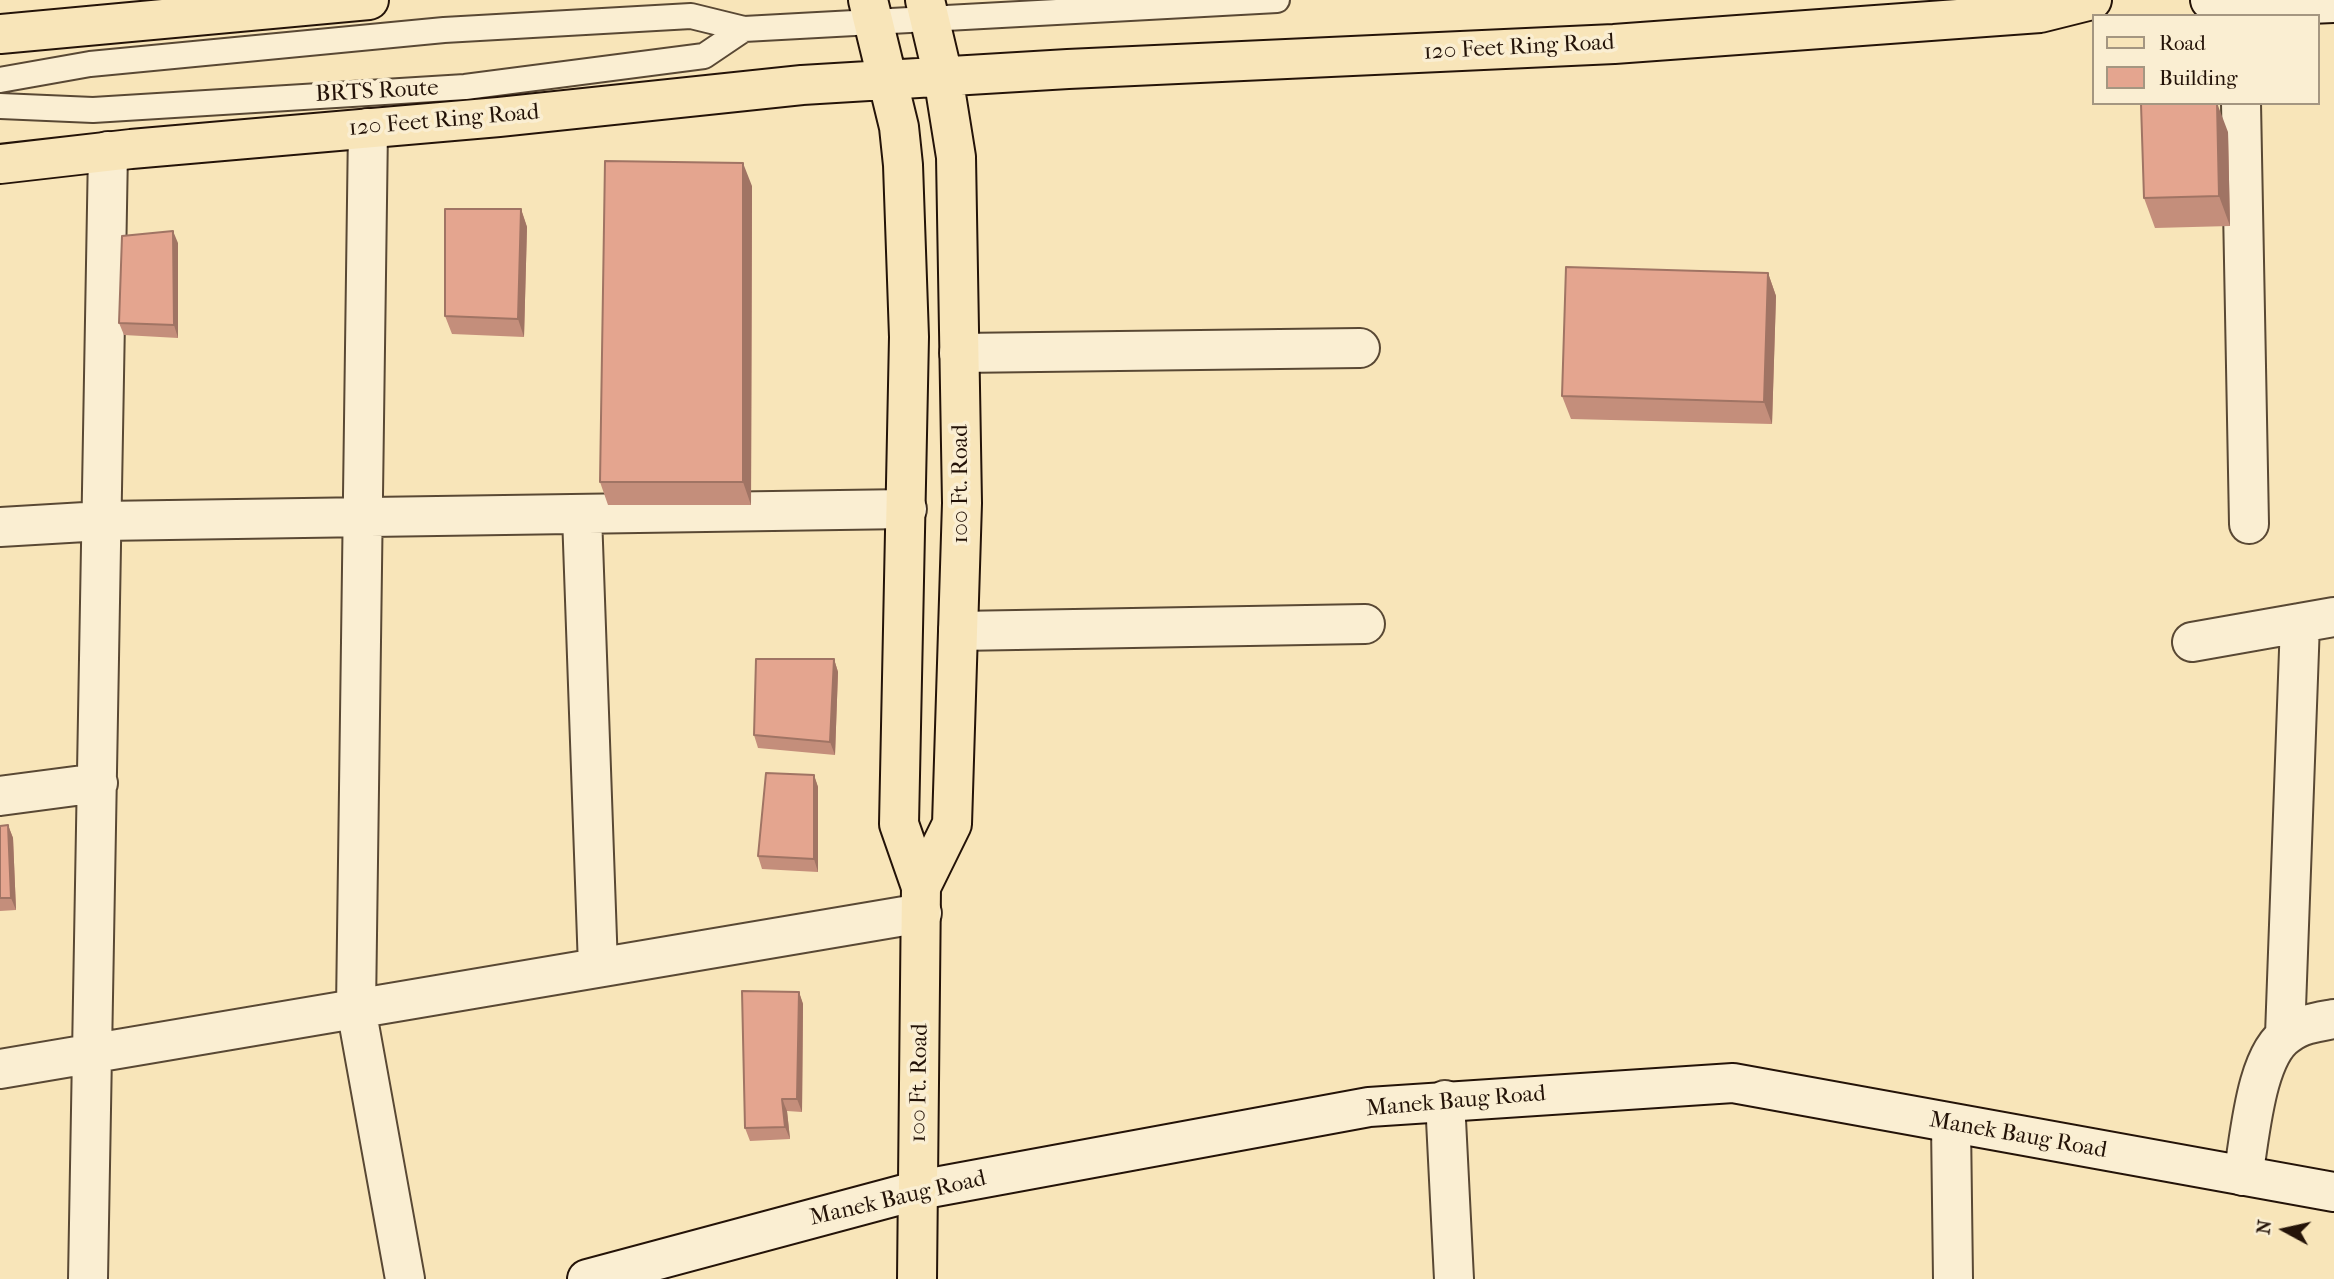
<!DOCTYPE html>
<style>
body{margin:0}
#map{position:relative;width:2334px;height:1279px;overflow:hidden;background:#f8e5b9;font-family:"IM FELL French Canon",serif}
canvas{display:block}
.legend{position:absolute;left:2092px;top:14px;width:228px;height:91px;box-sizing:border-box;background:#faeed2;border:2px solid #a49681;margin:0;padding:9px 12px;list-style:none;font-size:21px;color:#241308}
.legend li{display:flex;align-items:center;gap:14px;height:35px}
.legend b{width:35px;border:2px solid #a49681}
.north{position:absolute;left:2250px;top:1195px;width:70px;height:70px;-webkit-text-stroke:5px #faeed2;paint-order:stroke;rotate:278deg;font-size:19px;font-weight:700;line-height:28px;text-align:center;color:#241308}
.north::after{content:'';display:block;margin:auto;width:24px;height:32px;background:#241308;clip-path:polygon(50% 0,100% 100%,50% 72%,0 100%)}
</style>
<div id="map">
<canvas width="2334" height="1279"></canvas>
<ul class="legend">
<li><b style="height:9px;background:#f8e5b9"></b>Road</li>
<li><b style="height:19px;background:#e4a58f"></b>Building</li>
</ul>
<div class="north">N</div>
</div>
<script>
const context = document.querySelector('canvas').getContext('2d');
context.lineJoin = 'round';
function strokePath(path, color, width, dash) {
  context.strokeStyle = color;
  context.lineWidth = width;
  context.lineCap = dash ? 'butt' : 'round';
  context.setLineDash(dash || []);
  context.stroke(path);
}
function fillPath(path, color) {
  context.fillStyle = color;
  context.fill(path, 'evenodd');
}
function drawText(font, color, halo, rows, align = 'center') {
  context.font = font + ' "IM FELL French Canon",serif';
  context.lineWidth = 7;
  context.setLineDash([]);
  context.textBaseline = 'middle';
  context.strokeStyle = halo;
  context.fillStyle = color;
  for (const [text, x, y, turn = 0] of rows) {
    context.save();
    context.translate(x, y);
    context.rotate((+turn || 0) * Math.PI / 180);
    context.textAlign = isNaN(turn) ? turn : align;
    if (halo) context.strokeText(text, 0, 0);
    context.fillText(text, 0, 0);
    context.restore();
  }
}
const lane = new Path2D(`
 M0 80 90 64 444 30 691 16 744 29 1277 0
 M0 106 93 110 465 87 704 56 744 29`);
const street = new Path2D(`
 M2241 103 2249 524
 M368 128 356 1008 405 1279
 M959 353 1360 348
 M582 515 598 967
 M0 527 102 521 907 509
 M958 631 1365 624
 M2192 642 2334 617
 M0 796 98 783
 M2285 1035 2300 623
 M0 1069 922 913
 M1445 1100 1454 1279
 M1951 1124 1953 1279
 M2243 1176C2250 1139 2255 1055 2288 1034 2301 1024 2318 1022 2334 1019
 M88 1279 108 151`);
const secondary = new Path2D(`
 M2210 0 2239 7 2334 3
 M587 1279 919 1190 1369 1107 1733 1083 2334 1192`);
const primary = new Path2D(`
 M868 0 899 127 903 165 909 337 899 824 921 887 917 1279
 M0 34 369 0
 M0 164 131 149 499 117 802 85 1068 69 1614 44 2040 13 2092 0
 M921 887 952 824 962 503 956 157 943 76 925 0`);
const wall = new Path2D(`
 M2228 132 2230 226 2155 228 2144 198Z
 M752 186 751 505H608L600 482Z
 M521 209 527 227 524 337 452 334 445 316Z
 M178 243V338L124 335 119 323Z
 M1768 273 1776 296 1772 424 1571 419 1562 396Z
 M834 659 838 672 835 755 758 748 754 735Z
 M814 775 818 787V872L762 869 758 856Z
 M8 825 13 838 16 910 0 911V826Z
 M799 992 803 1004 802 1112 787 1111 790 1139 750 1141 745 1128Z`);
const shadedWall = new Path2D(`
 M2217 103 2228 132 2230 226 2219 196Z
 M743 163 752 186 751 505 743 482Z
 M521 209 527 227 524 337 518 319Z
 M173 231 178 243V338L174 325Z
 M1768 273 1776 296 1772 424 1764 402Z
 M834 659 838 672 835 755 830 742Z
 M814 775 818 787V872L814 859Z
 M8 825 13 838 16 910 11 898Z
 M799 992 803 1004 802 1112 797 1099Z
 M782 1099 787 1111 790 1139 785 1127Z`);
const building = new Path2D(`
 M2181 103H2217L2219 196 2144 198 2141 104Z
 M605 161 743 163V482H600Z
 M445 209H521L518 319 445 316Z
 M173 231 174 325 119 323 122 236Z
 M1566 267 1768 273 1764 402 1562 396Z
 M756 659H834L830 742 754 735Z
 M766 773 814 775V859L758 856Z
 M8 825 11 898H0V826Z
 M742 991 799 992 797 1099H782L785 1127 745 1128Z`);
const streetNames = [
 ["120 Feet Ring Road",1519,48,-3],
 ["BRTS Route",377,92,-3],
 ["120 Feet Ring Road",444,121,-5],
 ["100 Ft. Road",961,484,-90],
 ["100 Ft. Road",920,1083,-89],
 ["Manek Baug Road",1456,1102,-5],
 ["Manek Baug Road",2018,1136,10],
 ["Manek Baug Road",898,1199,-13]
];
strokePath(lane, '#594834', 28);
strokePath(street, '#594834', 42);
strokePath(secondary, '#241308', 42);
strokePath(primary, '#241308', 42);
strokePath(lane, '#faeed2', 24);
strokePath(street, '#faeed2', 38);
strokePath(secondary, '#faeed2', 38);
strokePath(primary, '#f8e5b9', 38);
fillPath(wall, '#c48e7b');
fillPath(shadedWall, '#a07464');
fillPath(building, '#e4a58f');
strokePath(building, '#a07464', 2);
drawText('23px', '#241308', '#faeed2', streetNames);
</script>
